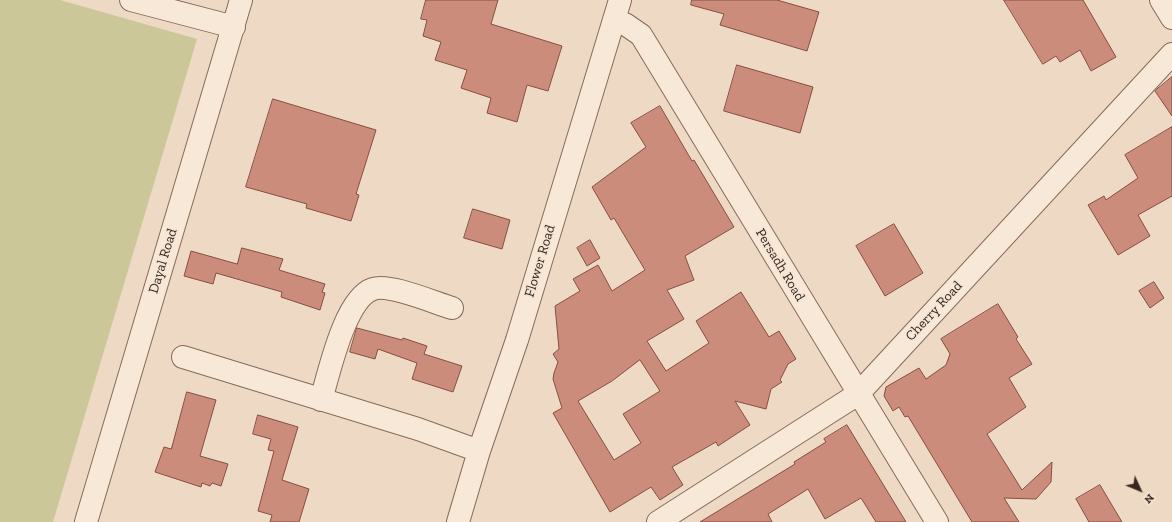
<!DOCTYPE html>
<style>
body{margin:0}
#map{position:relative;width:1172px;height:522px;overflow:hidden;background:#eed9c4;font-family:"Zilla Slab",serif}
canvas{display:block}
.north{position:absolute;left:1120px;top:470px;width:40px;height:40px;-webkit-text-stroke:3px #f5e5d4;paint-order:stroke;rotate:134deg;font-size:11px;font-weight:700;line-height:16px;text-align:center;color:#38261f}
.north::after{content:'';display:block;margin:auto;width:14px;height:18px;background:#38261f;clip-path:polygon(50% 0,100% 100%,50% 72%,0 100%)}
</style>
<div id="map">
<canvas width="1172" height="522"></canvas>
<div class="north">N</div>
</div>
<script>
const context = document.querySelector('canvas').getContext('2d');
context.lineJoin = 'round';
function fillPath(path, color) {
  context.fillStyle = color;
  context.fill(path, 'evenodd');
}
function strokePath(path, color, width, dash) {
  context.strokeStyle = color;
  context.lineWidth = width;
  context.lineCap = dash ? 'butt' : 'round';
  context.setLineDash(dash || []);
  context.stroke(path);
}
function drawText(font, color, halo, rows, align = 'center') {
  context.font = font + ' "Zilla Slab",serif';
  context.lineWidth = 3.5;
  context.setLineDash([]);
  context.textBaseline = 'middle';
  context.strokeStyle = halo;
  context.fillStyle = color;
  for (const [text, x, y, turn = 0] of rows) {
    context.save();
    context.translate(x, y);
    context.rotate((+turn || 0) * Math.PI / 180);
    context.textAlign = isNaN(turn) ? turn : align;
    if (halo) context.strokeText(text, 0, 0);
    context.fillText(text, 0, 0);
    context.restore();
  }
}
const green = new Path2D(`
 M0 0H60L197 39 53 522H0Z`);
const building = new Path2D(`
 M426 0H498L491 24 562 46 548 91 527 85 517 122 487 113 491 98 461 88 467 70 435 60 441 42 423 36 427 20 421 19Z
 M692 0H777L819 12 807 51 720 25 724 14 691 5Z
 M1004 0H1083L1116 57 1091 71 1080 50 1060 62 1056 56 1043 64Z
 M737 65 813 87 800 133 724 111Z
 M1172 77V116L1155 91Z
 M273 99 376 130 356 194 359 195 351 221 306 208 307 204 246 187Z
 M660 106 692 161 694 160 734 227 685 256 694 280 667 290 684 319 647 341 666 371 709 343 696 321 741 292 769 337 779 331 796 359 788 364 780 380 782 382 771 389 766 409 735 401 750 425 718 446 716 442 672 467 683 485 660 500 651 487 610 512 553 413 562 408 553 379 554 373 558 362 553 354 559 349 555 306 580 291 573 279 598 265 612 291 645 270 614 218 611 220 592 187 646 147 631 123ZM640 360 660 391 623 414 641 443 614 460 578 401 612 381Z
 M1172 127V196L1138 215 1150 236 1118 255 1088 205 1104 196 1106 200 1138 178 1125 155Z
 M473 209 510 220 502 249 464 238Z
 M894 224 923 273 885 296 856 246Z
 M590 240 600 258 587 266 577 248Z
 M242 248 283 259 279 270 325 284 322 292 325 293 320 310 281 297 282 292 216 273 213 284 184 276 191 251 237 264Z
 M1154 282 1164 298 1150 308 1139 291Z
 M998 304 1018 337 1016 339 1032 364 1009 378 1026 407 987 434 1022 490 1052 462 1051 482 1036 499 1004 498 1019 522H972L908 416 905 417 899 407 893 411 884 396 886 387 919 368 926 379 946 365 950 354 941 339Z
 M357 328 402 340 403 338 427 346 424 354 462 366 453 392 412 379 417 363 378 349 375 359 350 352Z
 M187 392 216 400 200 456 228 464 221 486 212 483 210 486 202 483 201 487 155 472 164 447 171 449Z
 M258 415 298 427 282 480 309 489 299 522H270L272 515 258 511 274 451 268 450 271 439 253 434Z
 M847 425 906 522H876L861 498 825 519 808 489 768 514 772 522H700L795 464 794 462 826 442 824 439Z
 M1100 485 1122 522H1089L1076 499Z`);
const minor = new Path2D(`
 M131 0 234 27
 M1161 0 1172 18
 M614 21 625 24 641 35 937 522
 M183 357 418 429 479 451
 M321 400C329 373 345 298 373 289 389 283 435 303 452 308
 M86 522 241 0
 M458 522 479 451 517 340 620 0
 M658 522 858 394 1172 54`);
const streetNames = [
 ["Dayal Road",163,261,-73],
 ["Flower Road",540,261,-73],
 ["Persadh Road",780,265,59],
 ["Cherry Road",934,311,-47]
];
fillPath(green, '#ccc798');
fillPath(building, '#cb8c7b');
strokePath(building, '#874e41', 1);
strokePath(minor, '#886a5b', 24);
strokePath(minor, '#f8e8d8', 22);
drawText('14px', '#38261f', '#f5e5d4', streetNames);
</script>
